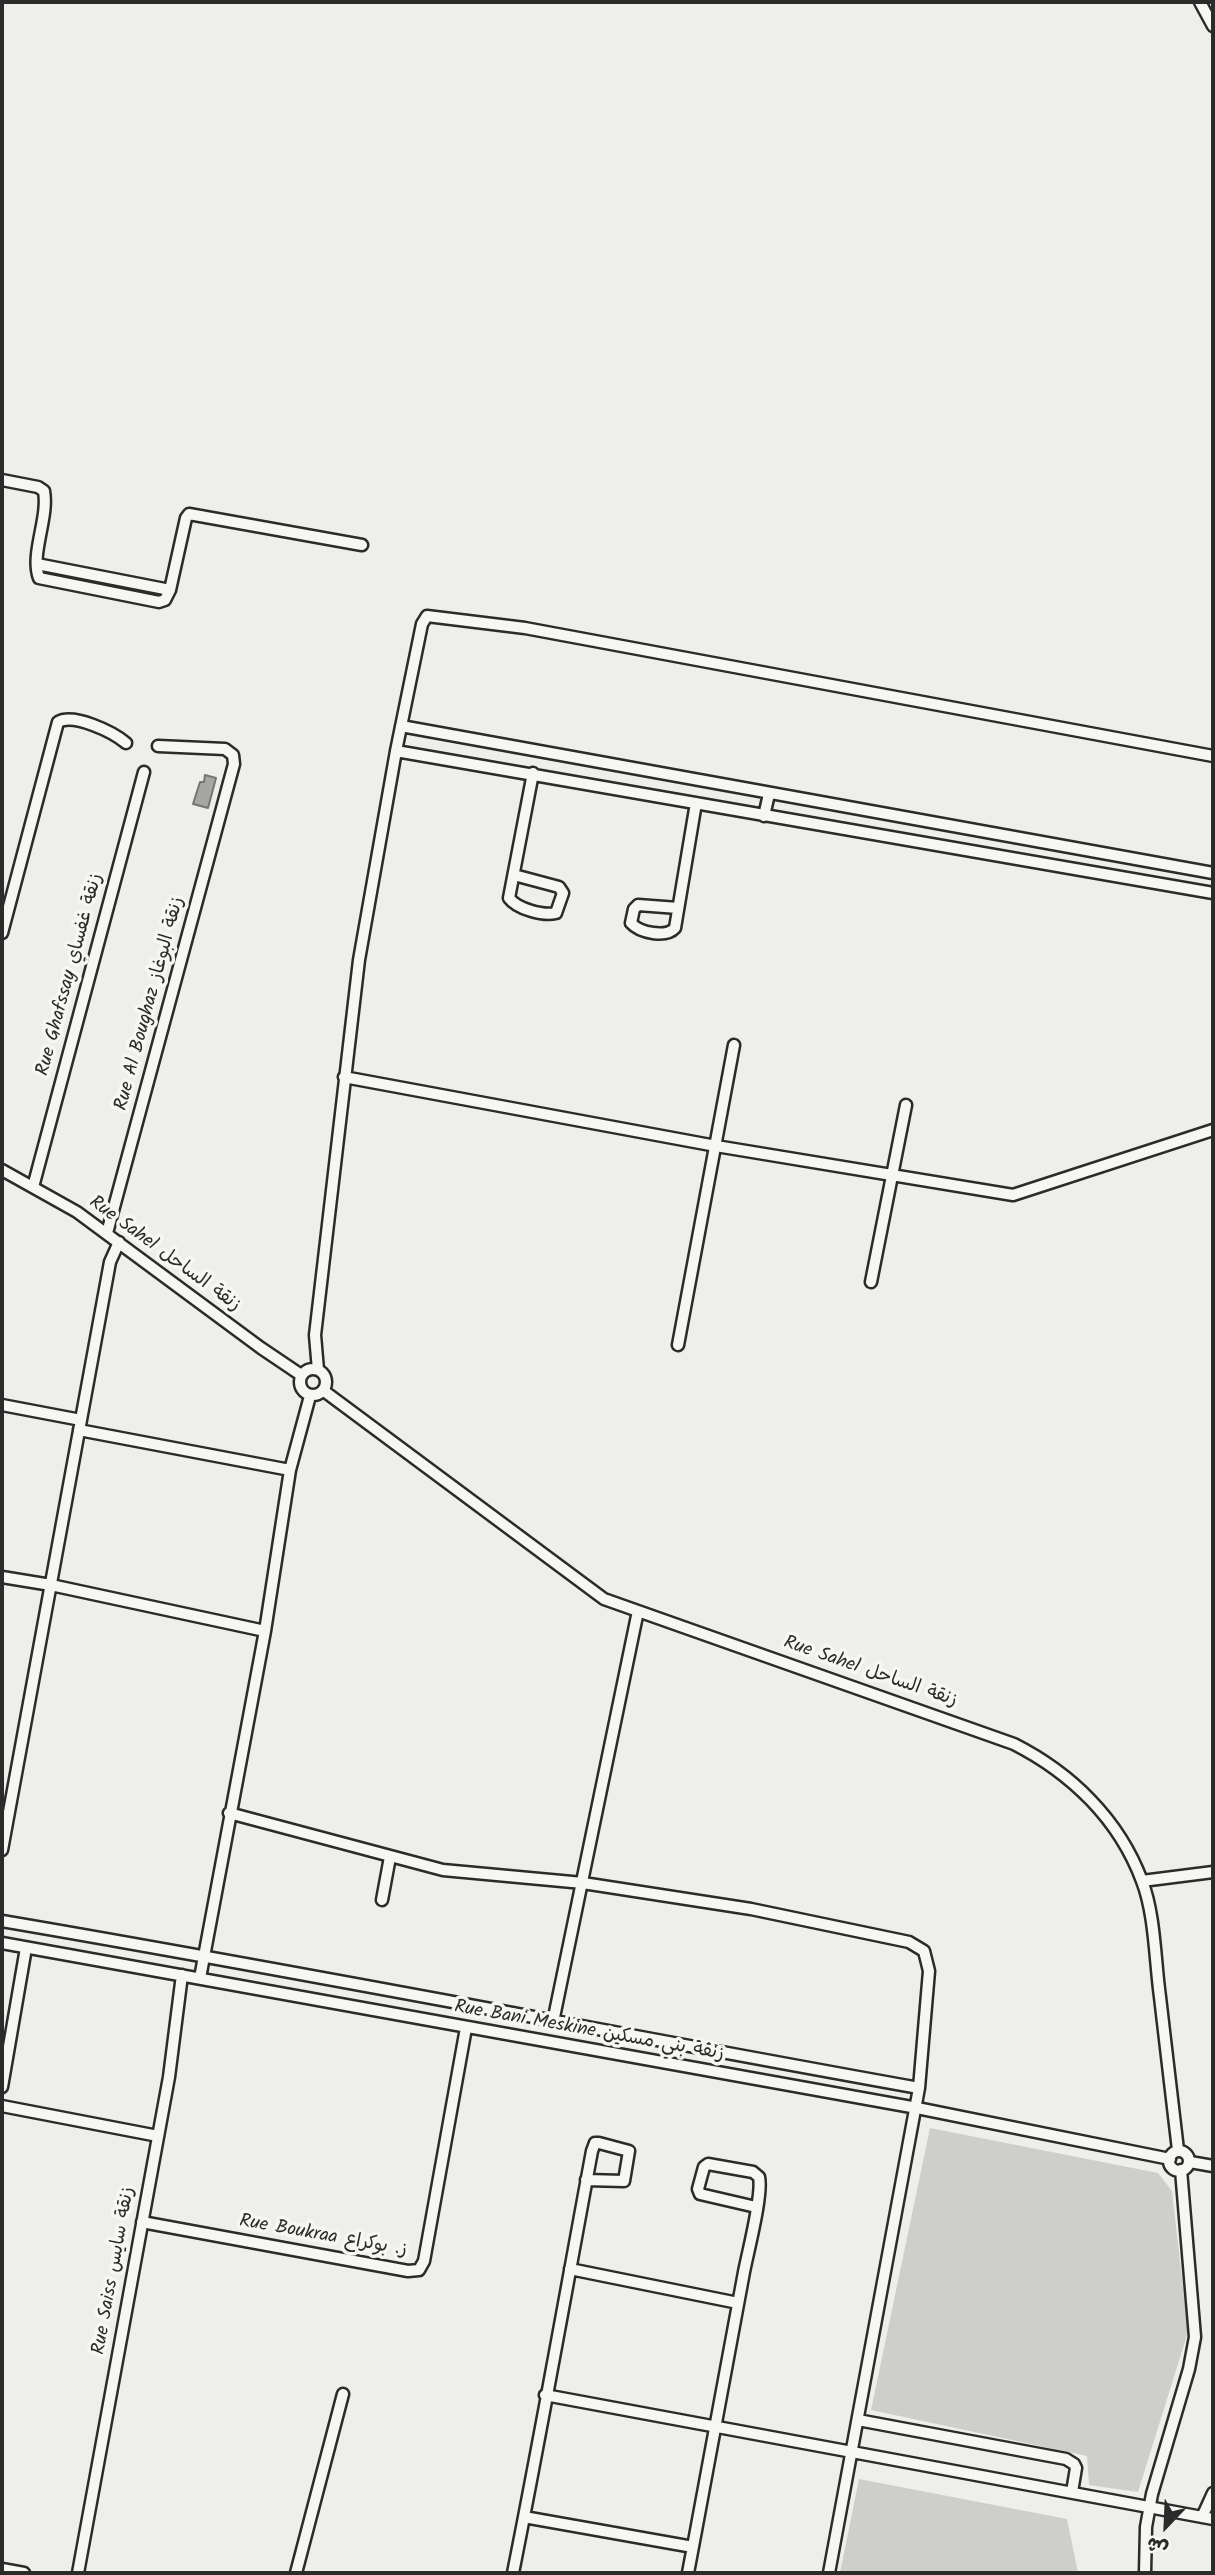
<!DOCTYPE html>
<meta charset="utf-8">
<style>
body{margin:0}
#map{position:relative;width:1215px;height:2575px;overflow:hidden;background:#eeeeea;font-family:Kalam,"Playpen Sans Arabic",sans-serif}
canvas{display:block}
.frame{position:absolute;inset:0;border:4px solid #2b2b2b;pointer-events:none}
.north{position:absolute;left:1131px;top:2491px;width:70px;height:70px;-webkit-text-stroke:5px #f6f6f2;paint-order:stroke;rotate:203deg;font-size:19px;font-weight:700;line-height:28px;text-align:center;color:#2b2b2b}
.north::after{content:'';display:block;margin:auto;width:24px;height:32px;background:#2b2b2b;clip-path:polygon(50% 0,100% 100%,50% 72%,0 100%)}
</style>
<div id="map">
<canvas width="1215" height="2575"></canvas>
<div class="frame"></div>
<div class="north">ش</div>
</div>
<script>
const context = document.querySelector('canvas').getContext('2d');
context.lineJoin = 'round';
function fillPath(path, color) {
  context.fillStyle = color;
  context.fill(path, 'evenodd');
}
function strokePath(path, color, width, dash) {
  context.strokeStyle = color;
  context.lineWidth = width;
  context.lineCap = dash ? 'butt' : 'round';
  context.setLineDash(dash || []);
  context.stroke(path);
}
function drawText(font, color, halo, rows, align = 'center') {
  context.font = font + ' Kalam,"Playpen Sans Arabic",sans-serif';
  context.lineWidth = 7;
  context.setLineDash([]);
  context.textBaseline = 'middle';
  context.strokeStyle = halo;
  context.fillStyle = color;
  for (const [text, x, y, turn = 0] of rows) {
    context.save();
    context.translate(x, y);
    context.rotate((+turn || 0) * Math.PI / 180);
    context.textAlign = isNaN(turn) ? turn : align;
    if (halo) context.strokeText(text, 0, 0);
    context.fillText(text, 0, 0);
    context.restore();
  }
}
const green = new Path2D(`
 M930 2128 1158 2173 1172 2191 1188 2332 1138 2492 1089 2485 1087 2456 871 2410Z
 M859 2479 1067 2519 1078 2573H840Z`);
const water = new Path2D(`
 M205 775 216 778 208 808 193 804 200 782H204Z`);
const minor = new Path2D(`
 M1200 2 1213 26
 M2 480 38 487 44 491C49 518 30 554 39 578L159 602 165 600 170 590 186 518 189 514 362 545
 M37 564 170 590
 M401 726 1213 873
 M396 751 1213 893
 M764 816 769 794
 M514 875 559 887 563 893 556 913C543 916 517 909 509 898L533 773
 M678 908 638 905 634 909 631 923C640 933 666 938 675 928L696 803
 M2 933 58 722C74 713 113 732 126 743
 M344 1077 716 1146 1013 1195 1213 1130
 M2 1170 77 1212 261 1348 301 1375
 M33 1187 144 772
 M107 1233 234 764 233 755 225 749 158 746
 M871 1282 906 1105
 M678 1345 734 1045
 M300 1382a13 13 0 1 1 26 0a13 13 0 1 1-26 0Z
 M318 1370 315 1335 359 960 396 751 422 624 427 616 525 628 1213 756
 M324 1391 604 1599 1014 1744C1071 1773 1119 1819 1142 1881 1155 1914 1155 1961 1160 1997 1166 2048 1172 2099 1178 2150
 M2 1405 81 1420
 M79 1430 290 1470
 M2 1577 51 1585 265 1631
 M229 1813 443 1870 583 1883 751 1909 909 1942 924 1951 929 1971 919 2088 829 2573
 M2 1850 110 1262 119 1242
 M1142 1881 1213 1872
 M382 1900 390 1857
 M2 1921C308 1973 613 2033 919 2088
 M2 1943 917 2108 1170 2159
 M200 1978 265 1631 290 1470 310 1396
 M553 2022 638 1611
 M2 2087 26 1948
 M2 2106 158 2136
 M1169 2161a10 10 0 1 1 20 0a10 10 0 1 1-20 0Z
 M1190 2162 1213 2166
 M142 2222 408 2271 419 2270 424 2261 466 2028
 M570 2269 738 2303
 M545 2395 1213 2519
 M858 2420 1066 2459 1074 2464 1076 2468 1072 2492
 M524 2517 693 2547
 M1202 2517 1213 2493
 M2 2569 24 2573
 M78 2573 169 2077 182 1975
 M296 2573 343 2394
 M513 2573C541 2433 566 2291 592 2151L595 2143H599L629 2151 624 2181 586 2180
 M688 2573C707 2473 725 2373 744 2272 748 2251 763 2195 759 2177L753 2172 708 2164 704 2167 698 2189 700 2194 756 2207
 M1145 2573 1146 2527 1152 2494 1189 2369 1195 2337 1181 2170`);
const streetNames = [
 ["Rue Ghafssay زنقة غفساي",71,975,-75],
 ["Rue Al Boughaz زنقة البوغاز",151,1004,-75],
 ["Rue Sahel زنقة الساحل",164,1255,36],
 ["Rue Sahel زنقة الساحل",870,1673,19],
 ["Rue Bani Meskine زنقة بني مسكين",589,2032,10],
 ["Rue Boukraa ز. بوكراع",323,2237,10],
 ["Rue Saiss زنقة سايس",115,2271,-80]
];
fillPath(green, '#cececa');
fillPath(water, '#a6a6a3');
strokePath(water, '#757573', 2);
strokePath(minor, '#2b2b2b', 15);
strokePath(minor, '#f6f6f2', 10);
drawText('19px', '#2b2b2b', '#f6f6f2', streetNames);
</script>
